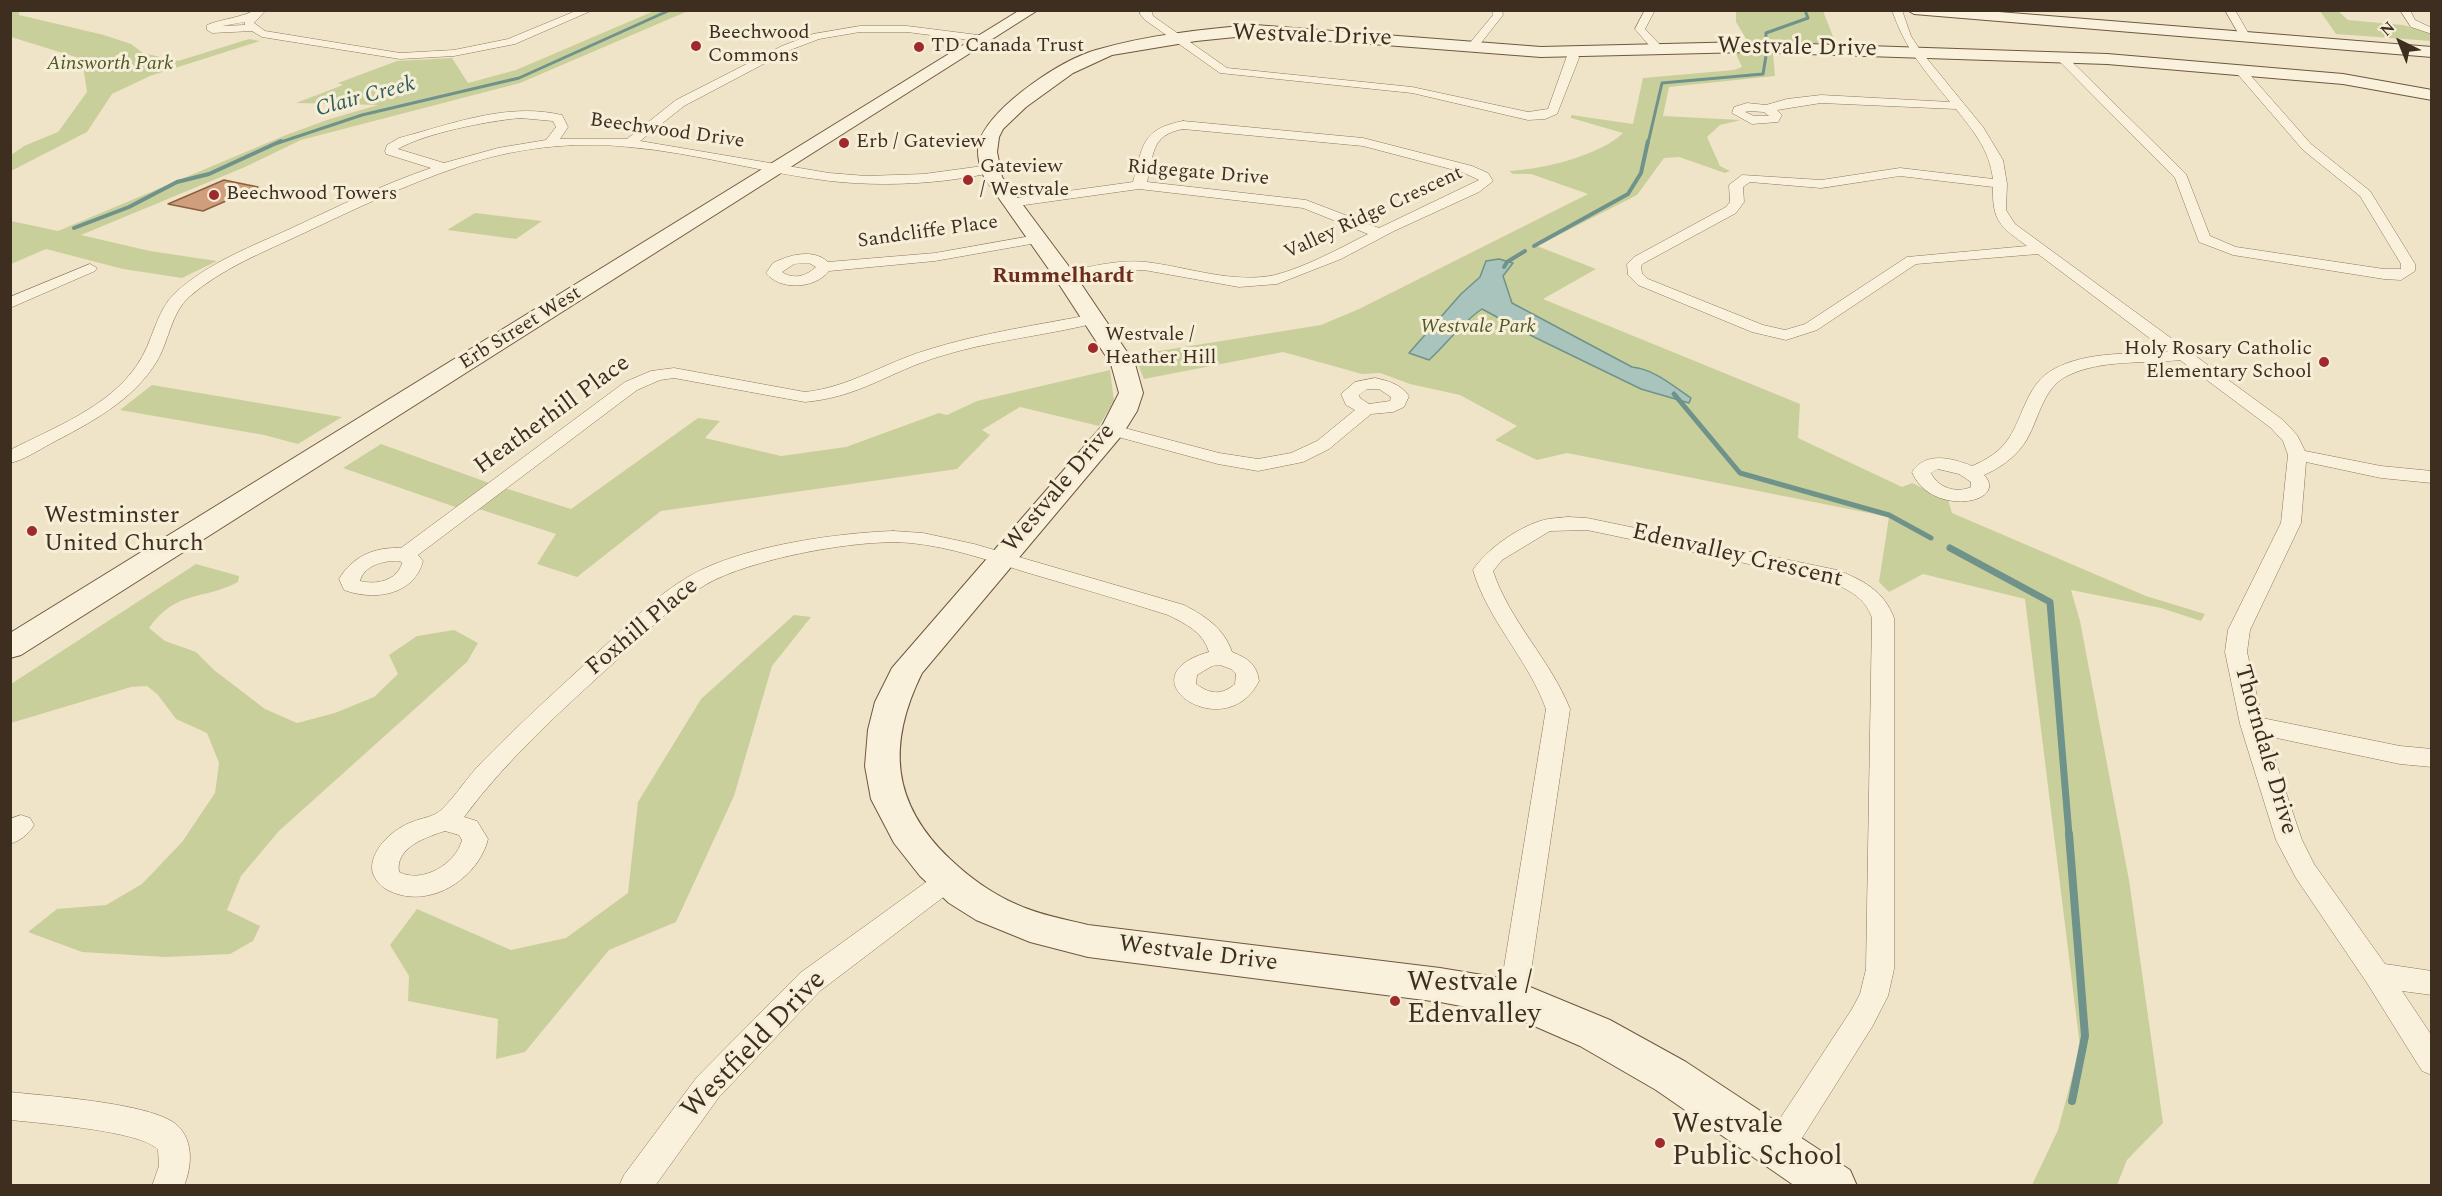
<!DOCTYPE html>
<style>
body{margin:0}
#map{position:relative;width:2442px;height:1196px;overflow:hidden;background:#f0e4c8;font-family:Spectral,serif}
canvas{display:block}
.frame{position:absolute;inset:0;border:12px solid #3d2e20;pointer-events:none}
.north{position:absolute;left:2370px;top:12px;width:60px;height:60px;-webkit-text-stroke:4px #f7eed8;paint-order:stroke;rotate:317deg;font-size:16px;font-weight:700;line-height:24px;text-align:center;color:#3d2e20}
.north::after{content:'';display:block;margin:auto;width:21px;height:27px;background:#3d2e20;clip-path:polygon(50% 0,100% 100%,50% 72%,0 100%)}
</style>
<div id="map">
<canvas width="2442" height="1196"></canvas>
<div class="frame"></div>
<div class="north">N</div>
</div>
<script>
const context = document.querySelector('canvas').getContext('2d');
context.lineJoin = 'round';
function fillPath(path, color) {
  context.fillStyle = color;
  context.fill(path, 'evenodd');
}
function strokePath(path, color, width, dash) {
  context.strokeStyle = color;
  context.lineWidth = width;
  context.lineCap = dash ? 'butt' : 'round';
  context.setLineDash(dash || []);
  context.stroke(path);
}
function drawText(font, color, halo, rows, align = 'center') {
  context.font = font + ' Spectral,serif';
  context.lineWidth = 6;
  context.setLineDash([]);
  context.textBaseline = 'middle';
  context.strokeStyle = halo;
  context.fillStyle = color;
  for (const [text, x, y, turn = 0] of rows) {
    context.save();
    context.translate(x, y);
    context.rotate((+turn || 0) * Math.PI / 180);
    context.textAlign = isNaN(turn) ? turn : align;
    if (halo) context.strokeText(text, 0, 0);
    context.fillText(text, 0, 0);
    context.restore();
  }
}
const green = new Path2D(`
 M11 10 19 11V15L104 35 131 44 143 53 178 61 249 39 260 41 150 76 112 94 87 132 11 171V155L24 146 58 132 87 92 82 59 11 37Z
 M654 11H688L520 83 301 140 245 167 81 235 150 251 217 261 182 278 123 269 46 249 11 264V221L58 231 286 135 330 119 378 105 296 103 343 85 338 83 397 61 452 58 468 83 516 70Z
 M1736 11H1823L1836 44 1748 42 1736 22Z
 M2320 11H2338L2348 20 2403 25 2431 33V41L2336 34Z
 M1735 52 1773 53 1775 76 1669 87 1663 116 1741 120 1720 125 1707 137 1720 166 1730 171 1725 173 1679 157 1664 158 1637 195 1537 246 1596 269 1543 299 1800 404 1798 438 1902 487 1912 483 1948 500 1952 513 2146 596 2205 614 2201 621 2161 608 2071 590 2080 621 2129 880 2163 1123 2127 1160 2117 1185H2032L2058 1130 2080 1047 2025 599 1923 574 1889 592 1879 582 1889 517 1567 453 1537 460 1495 440 1517 426 1460 395 1410 384 1380 373 1362 374 1283 352 1144 379 1134 355 1321 325 1359 309 1588 194 1531 174H1513L1509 171C1543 169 1599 156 1623 133L1571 118V115L1633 124 1643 78 1734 70 1742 67Z
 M475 213 542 221 516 239 447 230Z
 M1110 370 1114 401 1099 426 1020 407 982 430 990 435 957 469 661 511 577 577 537 564 556 534 482 510 458 508 343 468 381 444 492 484 571 509 698 418 720 421 705 438 781 456 846 447 939 413 947 415 977 401Z
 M152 385 342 417 298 444 264 435 120 410Z
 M196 564 239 576 238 582C202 601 177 589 149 628L165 641 196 652 214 670 265 709 297 723 335 713 374 697 398 674 389 655 417 636 454 630 478 643 467 662 279 831 241 876 227 910 260 926 253 941 230 954 165 957 82 952 28 932 57 909 106 905 142 884 182 842 215 793 219 763 207 733 176 719 158 695 147 686 131 687 11 723V684Z
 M794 615 811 617 772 666 734 796 676 922 609 950 525 1052 496 1059 498 1019 408 1001 409 976 390 945 417 909 511 950 566 938 628 893 638 802 701 699Z`);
const water = new Path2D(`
 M1499 259 1513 263 1503 276 1512 303 1632 367C1654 369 1673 386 1691 398L1689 403 1641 389 1536 338 1482 309C1461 323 1448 343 1429 360L1409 353 1461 294 1480 277 1486 261Z`);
const streamFar4 = new Path2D(`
 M1766 39V33L1808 18 1806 13
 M278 143 362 115 519 78 670 10
 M1648 143 1662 83 1763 74 1766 56`);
const streamFar3 = new Path2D(`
 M74 228 129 207 177 182 209 174 281 141
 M1534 246 1628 194 1641 173 1648 141
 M1504 267 1507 262 1525 251`);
const streamFar2 = new Path2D(`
 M1674 394 1740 473 1889 515 1931 538
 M1950 548 1952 549`);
const streamFar1 = new Path2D(`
 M1950 548 2050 602 2069 835`);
const stream = new Path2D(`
 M2069 834 2085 1036 2072 1101`);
const building = new Path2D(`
 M224 180 258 187 203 211 168 204Z`);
const street = new Path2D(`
 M254 10H266L254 23 265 31 400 53 454 50 508 39 578 10H593L515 44 454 56 400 59 262 37 252 31 212 33 207 30V25C221 19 245 17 254 10ZM245 22V25L222 26Z
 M1141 10H1151L1153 16 1227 68 1412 87 1528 112 1548 109 1568 53 1569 51H1577L1579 58 1557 114 1545 119 1528 120 1412 93 1220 73 1145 20 1140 14Z
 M1492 10H1502L1503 15 1477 48H1469V44L1493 15Z
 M1645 10H1655L1645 29 1662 47V51H1654L1635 29Z
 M1892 10H1902L1911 36 1920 50 1983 127 2003 160 2007 184 2006 210 2015 224 2283 420 2297 435 2305 451 2381 466 2432 471V483L2381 478 2306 462 2301 523 2250 630 2247 652 2262 718 2400 746 2432 749V767L2400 764 2267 736 2302 840 2314 864 2385 964 2432 971V995L2402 991 2432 1036V1075L2422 1071 2367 983 2296 878 2276 840 2240 724 2225 652 2228 630 2281 523 2288 455 2283 441 2271 428 2180 360C2144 364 2101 359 2067 376 2041 389 2039 422 2024 444 2014 458 2000 468 1984 475 2010 503 1931 518 1912 472 1926 451 1952 458 1972 466 1986 460 2000 452 2009 438 2024 415 2027 383 2054 369 2087 351 2132 354 2168 352L2038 254 1916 264 1817 330 1786 340 1752 332 1638 285 1628 275 1627 264 1634 257 1726 207 1730 202 1729 185 1742 175 1821 180 1900 168 1993 179C1989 149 1974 132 1956 109L1821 103 1777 110 1782 115 1778 122 1752 124 1732 113 1734 107 1747 103 1766 105 1787 99 1821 95 1950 102C1925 71 1905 49 1892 10ZM1748 111 1764 112 1769 116H1754L1745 112ZM1900 176 1993 187C1992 222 2001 227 2027 246L1907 257 1805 324 1785 330 1763 325 1648 279 1642 273 1641 266 1644 263 1736 213 1744 202 1743 187 1750 182 1821 188ZM1938 469 1959 474 1971 482V487C1956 494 1937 487 1931 473Z
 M2225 10H2235L2250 36 2249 38H2241Z
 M2400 10H2410L2415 20 2432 28V34L2411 27Z
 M860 26H907L986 36 991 39 986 42 907 32H860L819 39 790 50 684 106 640 141 829 173 866 176 924 174 990 165 995 166 997 169 995 172C942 184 884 187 830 181 763 173 697 153 629 147 573 141 514 148 461 166 407 184 355 209 304 233 264 252 222 268 189 297 171 313 169 341 157 361 133 401 90 423 50 444 37 451 24 460 10 463V450C53 428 109 407 137 365 153 343 155 312 175 293 209 262 253 246 294 227 339 206 384 184 431 168L386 154 385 151 387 145 399 138C452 124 507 102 562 115L568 127 560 139H627L676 100 782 46 813 34ZM520 118 553 121 556 127 546 140 498 148 444 163 398 149C425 133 488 121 520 118Z
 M2061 54 2065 55 2186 174 2210 236 2236 247 2384 269H2401V264L2360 196 2303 150 2234 70 2236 68H2244L2311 144 2370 191 2415 264V271L2401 280 2384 279 2233 255 2199 242 2175 178 2057 59V55Z
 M1183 121 1363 138 1472 166 1488 173 1493 181 1479 192 1394 231 1341 259 1277 284 1239 287 1144 270 1100 273 1065 282 1060 280 1057 277 1060 274C1087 267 1118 259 1146 262 1188 267 1233 284 1275 275 1306 267 1340 248 1368 234L1303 208 1139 189 1010 207 1003 203 1010 199 1133 182C1143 146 1141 129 1183 121ZM1183 129 1363 146 1462 172 1479 180 1379 228 1306 200 1147 182C1154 155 1150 135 1183 129Z
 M1037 235 1044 239 1042 242 935 261 829 271C815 289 780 291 766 273L773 263C789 255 813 248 828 262L935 253ZM809 263 816 267C806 276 794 280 782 272L794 264Z
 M90 264 97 268 95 271 10 308V297Z
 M1094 314 1102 319 1100 322C1046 336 991 340 938 357 889 372 860 397 805 402L674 378 660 380 637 390 418 555 423 561C414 596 373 601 344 590L339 579C353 556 374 547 401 548L625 382 651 371 674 368 805 392C850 387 884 363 927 350 981 333 1038 325 1094 314ZM400 561 402 563C397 581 376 585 360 581 364 565 385 560 400 561Z
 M1375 378C1389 381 1400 384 1409 396L1404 407 1393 412 1371 414 1329 449 1303 462 1258 471 1218 464 1107 434 1104 430 1107 426 1113 425 1219 453 1258 459 1291 453 1317 441 1355 410 1346 405 1341 394 1355 382ZM1367 389H1379L1391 397 1390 401 1369 404 1360 398 1359 395Z
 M1568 517 1587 518 1837 570C1863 580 1884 591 1894 618V969L1888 996 1872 1027 1790 1157 1779 1162 1768 1157 1763 1147 1768 1137 1852 1009 1860 994 1866 969 1872 618C1865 596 1845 588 1825 580L1587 530 1550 531 1502 560 1493 571C1510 622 1550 659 1570 709L1527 998 1523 1007 1513 1010 1503 1007 1499 998 1546 709C1528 659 1488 621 1473 570 1487 549 1516 529 1540 521 1549 518 1559 518 1568 517Z
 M893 531 923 533 974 544 1184 605C1205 616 1224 628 1232 652 1247 658 1257 664 1259 681 1226 748 1120 677 1209 652 1203 632 1186 624 1168 615 1121 600 1073 586 1025 572 988 560 950 547 911 543 860 538 749 559 705 585 672 605 646 633 619 658 564 708 508 758 464 817L477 821 488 839C478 880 426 912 386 889 379 885 372 876 372 868 372 847 395 828 412 822 421 818 434 817 441 810 456 796 467 777 482 762 523 720 567 681 610 641 639 614 667 586 703 569 754 545 837 533 893 531ZM1220 665 1231 669 1236 674 1235 684C1221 696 1210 694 1196 684L1197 675 1212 666ZM445 831 459 835 462 840C456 864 422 884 399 872 395 847 427 837 445 831Z
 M21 815 30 818 34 825C28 835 21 840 10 844V819Z
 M949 869 958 872 962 879 958 886 820 991 719 1097 655 1186H619L624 1175 697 1077 800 973 940 872Z
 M10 1092C46 1096 153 1103 177 1125 194 1141 192 1166 184 1186H152L159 1166 158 1150C144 1131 38 1123 10 1120Z`);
const secondary = new Path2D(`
 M1020 10H1038L21 655 10 658V633Z
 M1907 10H1974L2432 47V57L1914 14Z
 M1255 25 1541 47 1747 42 2107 54 2343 74 2432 90V100L2343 84 2107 64 1747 52 1541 57 1255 35 1196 41 1112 55 1073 73 1026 107 1003 129 999 137 997 152 1002 177 1073 272 1135 364 1143 393 1137 411 1122 435 922 673C887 744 891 803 950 859 970 878 992 894 1018 905 1040 915 1064 919 1088 925L1440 968 1513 980 1610 1020 1686 1062 1850 1170 1857 1186H1795L1656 1090 1580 1046 1509 1015 1440 1002 1088 957 1030 942 976 920 949 903 920 876 894 843 871 799 865 766 868 730 875 702 892 668 1102 426 1119 393 1111 364 1055 278 984 177C979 164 975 150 981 137 997 103 1061 60 1096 50 1147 35 1203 29 1255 25Z`);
const markers = [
 [696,46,6,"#9e2a2b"],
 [919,47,6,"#9e2a2b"],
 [844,143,6,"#9e2a2b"],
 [968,180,6,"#9e2a2b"],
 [214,195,6,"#9e2a2b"],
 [1093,348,6,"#9e2a2b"],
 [2324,362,6,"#9e2a2b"],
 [32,531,6,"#9e2a2b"],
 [1395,1001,6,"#9e2a2b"],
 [1660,1143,6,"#9e2a2b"]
];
const farPoinames = [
 ["Beechwood",708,34],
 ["Commons",708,57],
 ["TD Canada Trust",931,47],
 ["Erb / Gateview",856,143],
 ["Gateview",980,168],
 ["/ Westvale",980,191],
 ["Beechwood Towers",226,195],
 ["Westvale /",1105,336],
 ["Heather Hill",1105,359],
 ["Holy Rosary Catholic",2312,350,"right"],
 ["Elementary School",2312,373,"right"]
];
const farParknames = [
 ["Ainsworth Park",110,65],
 ["Westvale Park",1478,328]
];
const farStreetnames = [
 ["Beechwood Drive",667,132,8],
 ["Ridgegate Drive",1198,174,5],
 ["Valley Ridge Crescent",1374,214,-25],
 ["Sandcliffe Place",928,233,-8],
 ["Erb Street West",521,329,-32]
];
const farWaternames = [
 ["Clair Creek",366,98,-15]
];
const farNeighbourhoodnames = [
 ["Rummelhardt",1063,278]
];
const streetNames = [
 ["Westvale Drive",1312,37,2],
 ["Westvale Drive",1797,49,1],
 ["Heatherhill Place",553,416,-36],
 ["Westvale Drive",1060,489,-50],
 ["Edenvalley Crescent",1737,557,13],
 ["Foxhill Place",643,628,-40],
 ["Thorndale Drive",2264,750,74],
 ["Westvale Drive",1198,955,7]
];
const poiNames = [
 ["Westminster",44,517],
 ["United Church",44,545]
];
const nearPoinames = [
 ["Westvale /",1407,985],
 ["Edenvalley",1407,1017],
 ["Westvale",1672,1127],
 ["Public School",1672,1159]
];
const nearStreetnames = [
 ["Westfield Drive",755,1046,-46]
];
fillPath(green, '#c9cf9b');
fillPath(water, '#a9c4bc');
strokePath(water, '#6f938a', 1.5);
strokePath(streamFar4, '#6f938a', 3);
strokePath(streamFar3, '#6f938a', 4);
strokePath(streamFar2, '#6f938a', 5);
strokePath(streamFar1, '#6f938a', 7);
strokePath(stream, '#6f938a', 8);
fillPath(building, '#cf9f7d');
strokePath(building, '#8d5f41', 1.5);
strokePath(street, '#8d765c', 1);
strokePath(secondary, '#6f573f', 2);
fillPath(street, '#faf1dc');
fillPath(secondary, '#faf1dc');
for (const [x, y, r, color] of markers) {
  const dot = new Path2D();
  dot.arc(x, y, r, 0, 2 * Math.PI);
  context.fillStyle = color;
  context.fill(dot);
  strokePath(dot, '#f7eed8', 2);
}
drawText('20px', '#3d2e20', '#f7eed8', farPoinames, 'left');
drawText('italic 20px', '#4d5a26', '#f7eed8', farParknames);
drawText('20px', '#3d2e20', '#f7eed8', farStreetnames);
drawText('italic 22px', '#2f5d5a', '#f7eed8', farWaternames);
drawText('bold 22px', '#6b2e1e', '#f7eed8', farNeighbourhoodnames);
drawText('24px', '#3d2e20', '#f7eed8', streetNames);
drawText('24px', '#3d2e20', '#f7eed8', poiNames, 'left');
drawText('28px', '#3d2e20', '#f7eed8', nearPoinames, 'left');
drawText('28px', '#3d2e20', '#f7eed8', nearStreetnames);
</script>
